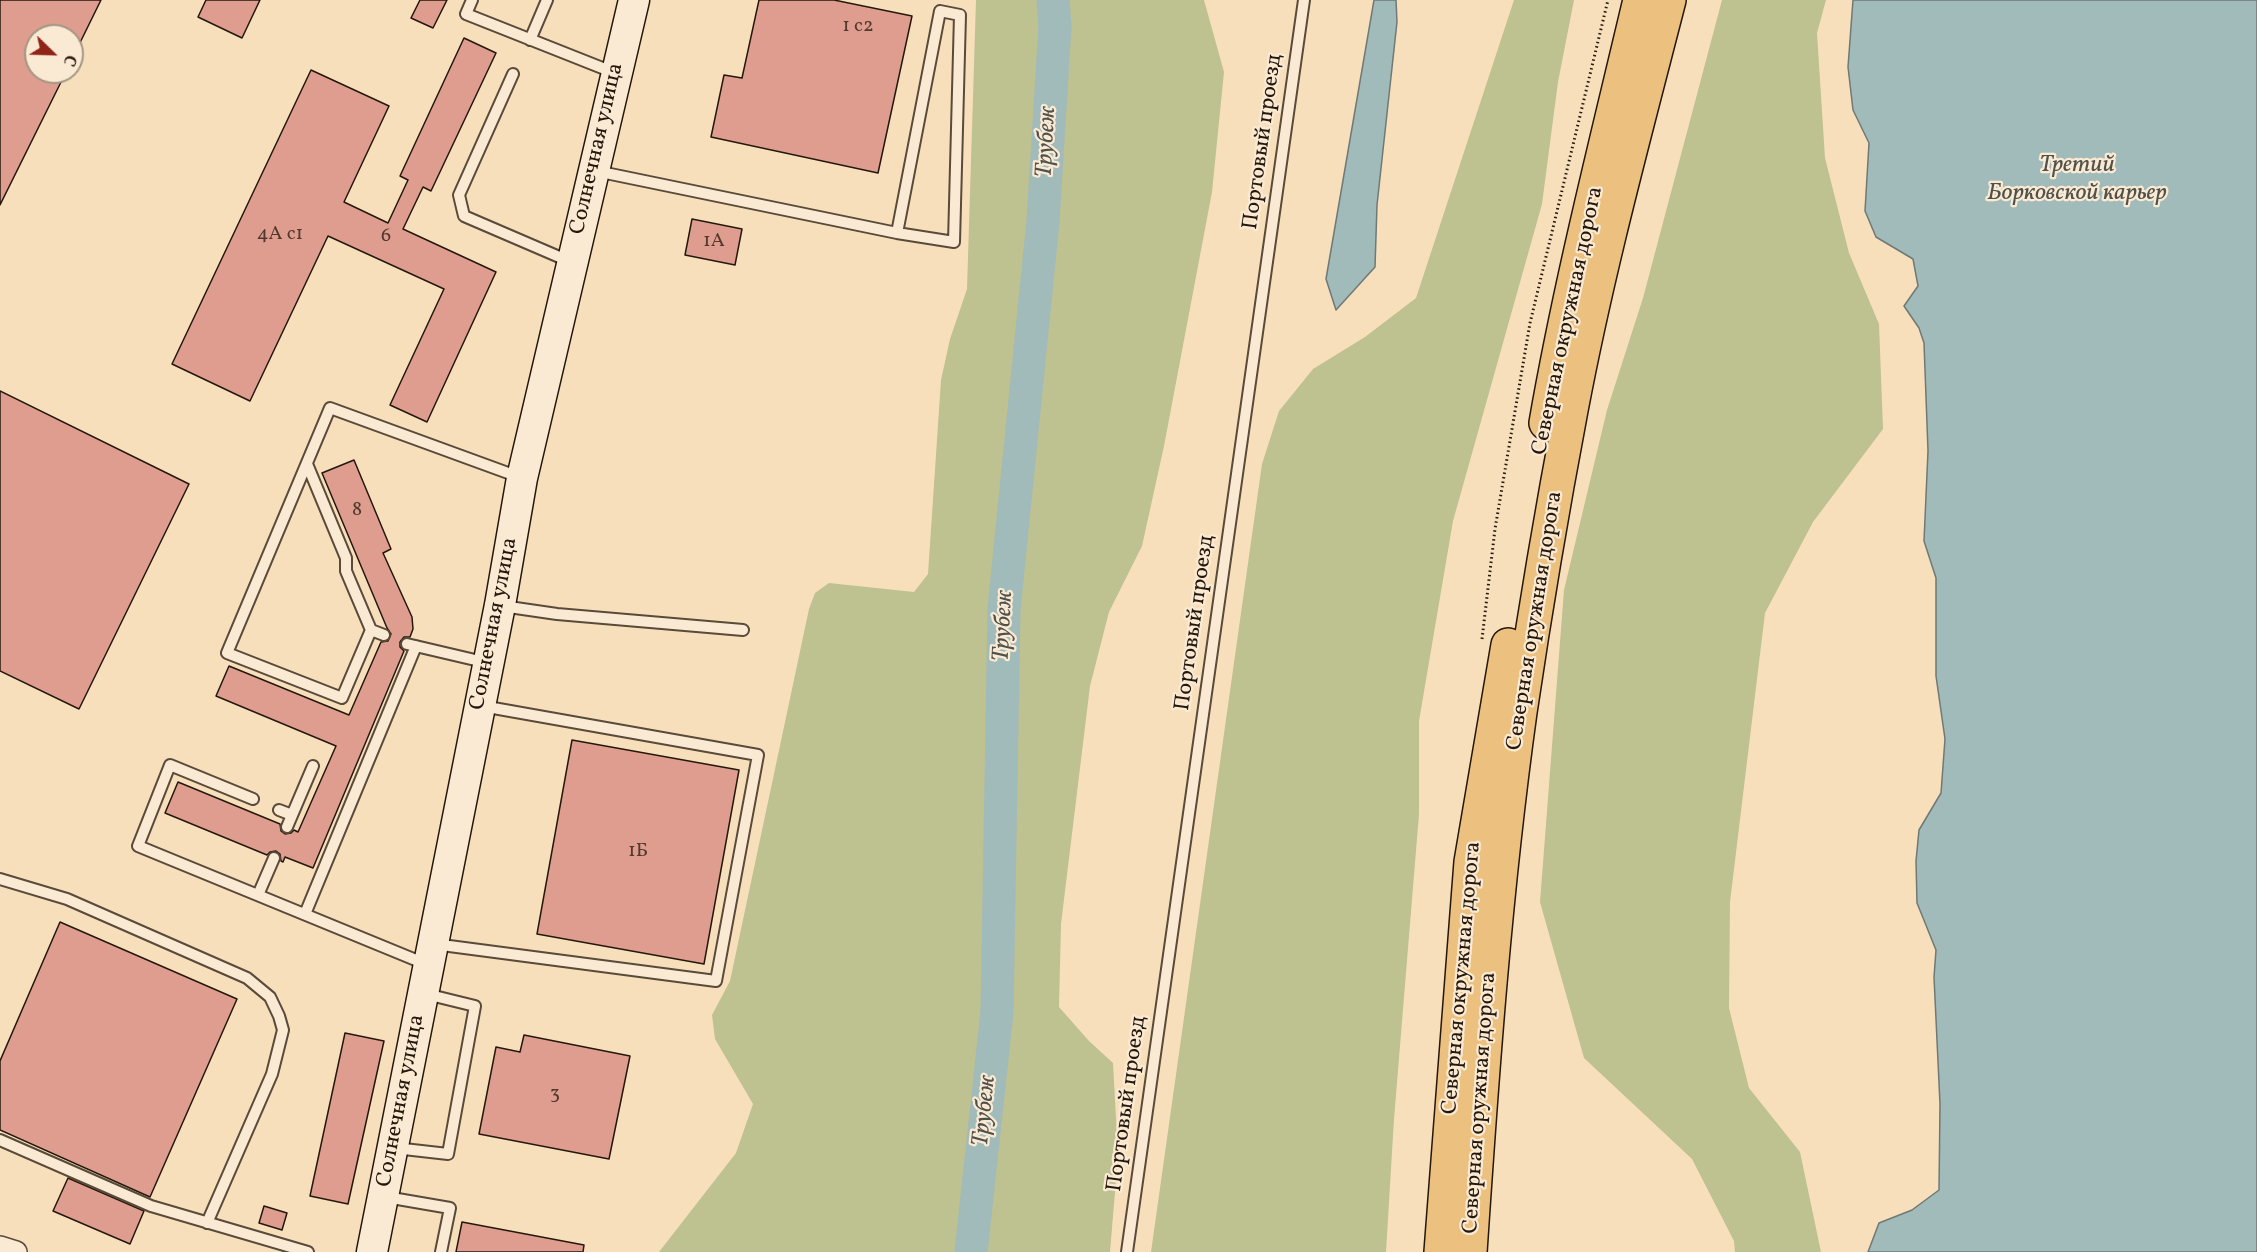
<!DOCTYPE html>
<meta charset="utf-8">
<style>
body{margin:0}
#map{position:relative;width:2257px;height:1252px;overflow:hidden;background:#f8dfbc;font-family:Vollkorn,serif}
canvas{display:block}
.north{position:absolute;left:24px;top:24px;width:60px;height:60px;box-sizing:border-box;background:#faead3;border:2px solid #a49684;border-radius:50%;rotate:113deg;font-size:16px;font-weight:700;line-height:24px;text-align:center;color:#24180d}
.north::after{content:'';display:block;margin:auto;width:21px;height:27px;background:#8f2418;clip-path:polygon(50% 0,100% 100%,50% 72%,0 100%)}
</style>
<div id="map">
<canvas width="2257" height="1252"></canvas>
<div class="north">С</div>
</div>
<script>
const context = document.querySelector('canvas').getContext('2d');
context.lineJoin = 'round';
function fillPath(path, color) {
  context.fillStyle = color;
  context.fill(path, 'evenodd');
}
function strokePath(path, color, width, dash) {
  context.strokeStyle = color;
  context.lineWidth = width;
  context.lineCap = dash ? 'butt' : 'round';
  context.setLineDash(dash || []);
  context.stroke(path);
}
function drawText(font, color, halo, rows, align = 'center') {
  context.font = font + ' Vollkorn,serif';
  context.lineWidth = 4.5;
  context.setLineDash([]);
  context.textBaseline = 'middle';
  context.strokeStyle = halo;
  context.fillStyle = color;
  for (const [text, x, y, turn = 0] of rows) {
    context.save();
    context.translate(x, y);
    context.rotate((+turn || 0) * Math.PI / 180);
    context.textAlign = isNaN(turn) ? turn : align;
    if (halo) context.strokeText(text, 0, 0);
    context.fillText(text, 0, 0);
    context.restore();
  }
}
const green = new Path2D(`
 M976 0H1204L1224 72 1212 192 1164 446 1142 546 1109 612 1090 686 1061 924 1059 1007 1089 1041 1113 1063 1118 1156 1110 1252H659L736 1153 753 1104 715 1039 712 1015 730 981 809 609 815 593 829 583 914 592 928 574 941 380 950 339 967 289Z
 M1514 0H1574L1558 82 1542 204 1453 521 1419 721V814L1394 1119 1386 1252H1151L1262 464 1279 411 1313 369 1365 337 1416 298Z
 M1722 0H1826L1817 33 1825 158 1849 253 1879 324 1883 429 1813 522 1765 613 1730 902 1729 1008 1749 1088 1800 1152 1821 1252H1735L1734 1241 1692 1159 1584 1058 1540 902 1564 590 1607 410 1643 298Z`);
const water = new Path2D(`
 M1374 0H1396L1397 22 1377 205 1375 267 1336 310 1326 279Z
 M1853 0H2257V1252H1868L1879 1223 1912 1210 1939 1190 1940 1104 1934 977 1936 950 1917 903 1916 861 1919 830 1941 793 1945 739 1936 676V578L1924 541 1928 451 1924 343 1919 328 1904 306 1918 286 1913 259 1876 237 1865 211 1869 143 1853 110 1848 67Z`);
const river = new Path2D(`
 M971 1252 997 1012 1004 609 1043 221 1055 26 1053 0`);
const building = new Path2D(`
 M0 0H101L72 59V36H36V72H66L0 205Z
 M206 0H260L242 38 198 17Z
 M420 0H447L433 28 411 18Z
 M759 0H834L912 16 878 173 711 137 724 75 742 78Z
 M464 38 496 53 431 191 423 187 403 229 496 272 427 422 390 405 444 289 328 236 250 401 172 364 311 70 389 106 344 202 388 223 408 180 400 176Z
 M692 219 742 229 735 265 685 255Z
 M0 391 189 484 79 709 0 671Z
 M354 460 391 549 383 553 412 617 413 629 410 637H404L400 642V647L404 651 313 868 285 857 283 862 281 861 280 854 276 851 270 852 267 855 165 813 178 782 280 824 281 831 285 834 291 833 294 830 298 832 336 746 216 696 229 666 349 715 381 642 388 641 391 634 387 628 322 473Z
 M572 740 739 770 704 964 537 934Z
 M60 922 237 999 150 1197 0 1130V1061Z
 M345 1033 384 1041 348 1204 310 1196Z
 M524 1035 630 1056 609 1159 479 1134 496 1047 520 1052Z
 M68 1178 144 1211 130 1244 53 1211Z
 M264 1206 287 1213 282 1230 259 1223Z
 M462 1222 584 1245 583 1252H456Z`);
const path = new Path2D(`
 M1482 639 1495 529 1530 323 1608 0`);
const lane = new Path2D(`
 M472 0 466 14 615 73
 M530 40 547 0
 M513 74 459 195 464 216 571 262
 M596 171 897 233 940 11 960 15 954 242 897 233
 M307 464 346 558V571L371 630 384 635
 M502 606 557 614 743 630
 M371 630 342 698 227 653 330 408 519 477
 M407 644 488 663
 M253 799 170 765 138 846 428 965
 M279 810 292 815
 M287 827 313 766
 M0 879 67 899 247 978 270 997 279 1016 283 1030 272 1074 207 1223
 M258 895 274 858
 M305 914 416 646
 M434 944 716 981 758 755 482 706
 M0 1140 151 1206 308 1252
 M395 1148 448 1154 475 1006 426 994
 M386 1197 450 1208 441 1252
 M1127 1252 1304 0`);
const street = new Path2D(`
 M0 1247 16 1252`);
const secondary = new Path2D(`
 M372 1252 500 605 522 478 634 0`);
const primary = new Path2D(`
 M1546 423C1571 280 1607 140 1640 0
 M1441 1252 1471 862 1508 645
 M1470 1252C1482 1072 1495 891 1520 712 1535 611 1552 510 1571 410 1597 272 1634 136 1669 0`);
const numberNames = [
 ["1 с2",858,27],
 ["4А с1",280,235],
 ["6",386,237],
 ["1А",714,242],
 ["8",357,511],
 ["1Б",638,852],
 ["3",555,1095]
];
const streetNames = [
 ["Портовый проезд",1264,142,-82],
 ["Солнечная улица",598,149,-77],
 ["Северная окружная дорога",1569,321,-78],
 ["Северная оружная дорога",1536,621,-81],
 ["Портовый проезд",1196,623,-82],
 ["Солнечная улица",495,624,-79],
 ["Северная окружная дорога",1463,978,-85],
 ["Солнечная улица",402,1101,-79],
 ["Северная оружная дорога",1481,1103,-86],
 ["Портовый проезд",1128,1104,-82]
];
const waterNames = [
 ["Трубеж",1048,142,-87],
 ["Третий",2077,167],
 ["Борковской карьер",2077,195],
 ["Трубеж",1005,626,-87],
 ["Трубеж",986,1111,-84]
];
fillPath(green, '#bec190');
fillPath(water, '#a1baba');
strokePath(water, '#6f7975', 1.5);
strokePath(river, '#a1baba', 33);
fillPath(building, '#de9d8e');
strokePath(building, '#24180d', 1.5);
strokePath(lane, '#594a39', 14);
strokePath(street, '#594a39', 24);
strokePath(secondary, '#24180d', 33);
strokePath(primary, '#24180d', 36);
strokePath(path, '#24180d', 3, [1.5, 3]);
strokePath(lane, '#faead3', 10);
strokePath(street, '#faead3', 21);
strokePath(secondary, '#faead3', 30);
strokePath(primary, '#ecc07e', 33);
drawText('20px', '#52392d', null, numberNames);
drawText('22px', '#24180d', '#faead3', streetNames);
drawText('italic 24px', '#50514a', '#faead3', waterNames);
</script>
